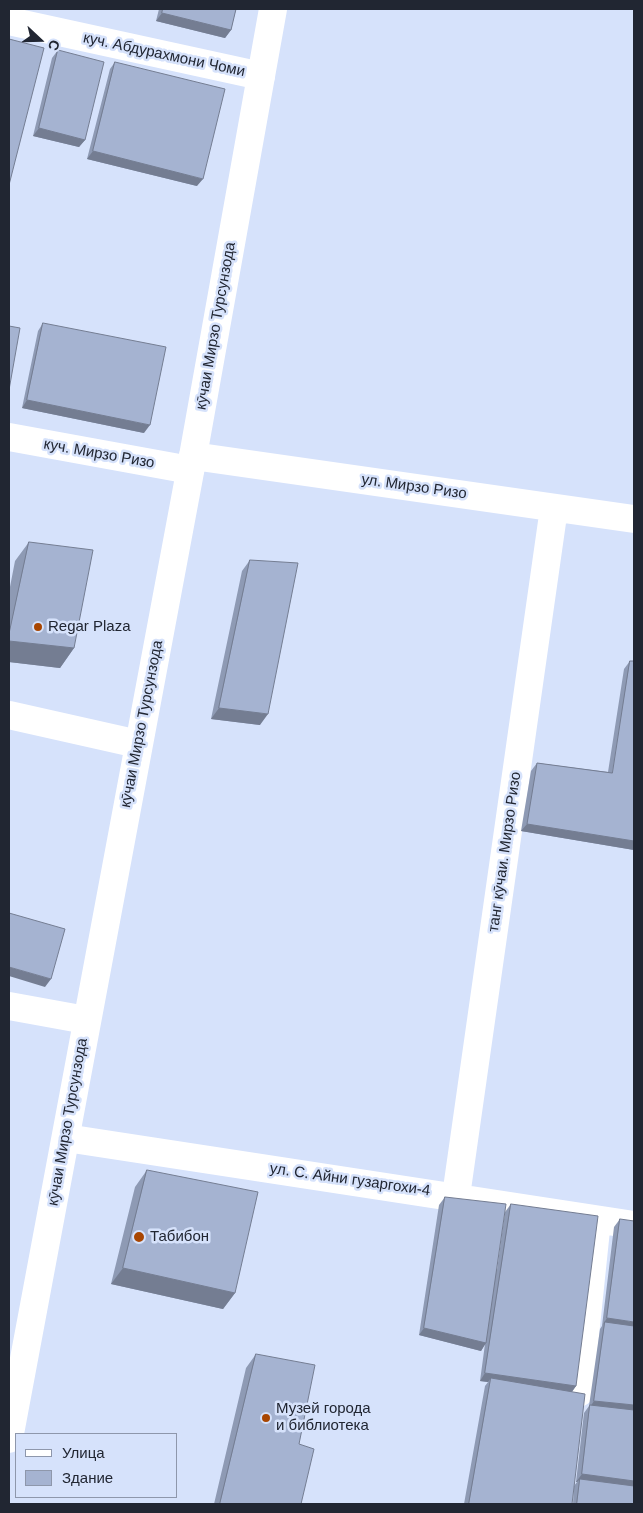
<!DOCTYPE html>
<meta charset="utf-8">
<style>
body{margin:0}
#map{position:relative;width:643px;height:1513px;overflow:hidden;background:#d6e2fb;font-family:Helvetica,sans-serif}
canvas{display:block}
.frame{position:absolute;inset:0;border:10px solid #212632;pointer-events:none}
.legend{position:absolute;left:15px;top:1433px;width:162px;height:65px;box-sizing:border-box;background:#d6e2fb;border:1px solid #8e97ab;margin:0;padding:6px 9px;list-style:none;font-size:15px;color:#212632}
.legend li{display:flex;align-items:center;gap:10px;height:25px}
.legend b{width:25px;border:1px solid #8e97ab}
.north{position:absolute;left:15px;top:15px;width:50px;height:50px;-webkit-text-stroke:4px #d6e2fb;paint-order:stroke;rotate:111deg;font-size:14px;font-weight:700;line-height:20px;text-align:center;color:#212632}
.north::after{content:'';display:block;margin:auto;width:18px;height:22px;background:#212632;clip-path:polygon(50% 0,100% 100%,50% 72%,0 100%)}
</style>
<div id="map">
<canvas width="643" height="1513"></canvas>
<div class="frame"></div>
<ul class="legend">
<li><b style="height:6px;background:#fff"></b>Улица</li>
<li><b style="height:14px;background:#a5b3d1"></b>Здание</li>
</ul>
<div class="north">С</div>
</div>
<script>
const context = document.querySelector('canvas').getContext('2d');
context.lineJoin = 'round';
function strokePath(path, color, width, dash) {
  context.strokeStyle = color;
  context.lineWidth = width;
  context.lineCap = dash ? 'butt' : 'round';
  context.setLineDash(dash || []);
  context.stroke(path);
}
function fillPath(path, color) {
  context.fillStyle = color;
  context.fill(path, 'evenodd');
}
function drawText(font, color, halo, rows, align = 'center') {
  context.font = font + ' Helvetica,sans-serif';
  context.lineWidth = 5;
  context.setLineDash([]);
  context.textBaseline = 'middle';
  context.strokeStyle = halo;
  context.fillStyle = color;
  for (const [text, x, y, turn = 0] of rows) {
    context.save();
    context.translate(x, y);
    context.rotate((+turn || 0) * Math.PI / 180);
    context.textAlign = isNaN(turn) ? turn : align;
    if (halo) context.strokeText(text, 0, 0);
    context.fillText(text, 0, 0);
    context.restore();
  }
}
const minor = new Path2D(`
 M9 21 261 76
 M9 437 190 470
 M193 456 634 519
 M9 715 138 744
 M9 1006 86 1020
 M66 1138 634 1225
 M456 1196 554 508
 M579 1393 597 1220`);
const major = new Path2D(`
 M9 1439 193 456 273 9`);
const wall = new Path2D(`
 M159 9H236L231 30 225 38 156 21Z
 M58 50 85 140 79 147 33 136 52 58Z
 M115 62 197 186 87 159 110 69Z
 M43 323 144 433 22 408 38 331Z
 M29 542 74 648 60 668 9 662V592L15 561Z
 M250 560 260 725 211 719 242 571Z
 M630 661 634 850 521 831 531 771 537 763 608 772 624 669Z
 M147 1170 235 1293 223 1309 111 1284 135 1187Z
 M445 1197 497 1270 505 1212 511 1204 576 1386 572 1392V1504H464L485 1386 488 1382 480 1381 485 1344 481 1351 419 1335 439 1205Z
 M620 1219 634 1504H573L574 1486 577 1482H576L584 1413 589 1406 600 1329 602 1326 614 1227Z
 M256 1354 301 1504H214L246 1368Z`);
const shadedWall = new Path2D(`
 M162 13 231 30 225 38 156 21Z
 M39 128 85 140 79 147 33 136Z
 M93 151 203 179 197 186 87 159Z
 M27 400 150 425 144 433 22 408Z
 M9 641 74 648 60 668 9 662Z
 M219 708 268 714 260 725 211 719Z
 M527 824 634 841V850L521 831Z
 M9 967 51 979 45 987 9 976Z
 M123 1268 235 1293 223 1309 111 1284Z
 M607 1318 634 1322V1331L605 1322 602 1326Z
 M424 1328 486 1343 481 1351 419 1335Z
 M485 1373 576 1386 570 1394 491 1378 488 1382 480 1381Z
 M594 1401 634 1405V1414L590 1407Z
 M582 1474 634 1481V1490L580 1479 577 1482H576Z`);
const building = new Path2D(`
 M163 9H236L231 30 162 13Z
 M9 39 44 48 9 185Z
 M58 50 104 62 85 140 39 128Z
 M115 62 225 89 203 179 93 151Z
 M43 323 166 347 150 425 27 400Z
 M9 326 20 328 9 390Z
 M29 542 93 550 74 648 9 641V634Z
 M250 560 298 563 268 714 219 708Z
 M630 661H634V841L527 824 537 763 612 773Z
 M9 913 65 929 51 979 9 967Z
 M147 1170 258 1192 235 1293 123 1268Z
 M445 1197 506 1204 486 1343 424 1328Z
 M511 1204 598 1216 576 1386 485 1373Z
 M620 1219 634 1221V1322L607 1318Z
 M605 1322 634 1326V1405L594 1401Z
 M256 1354 315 1365 299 1444 314 1449 301 1504H220Z
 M491 1378 585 1394 572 1504H469Z
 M590 1405 634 1410V1481L582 1474Z
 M580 1479 634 1486V1504H577Z`);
const markers = [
 [38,627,5,"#a84602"],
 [139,1237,6,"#a84602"],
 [266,1418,5,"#a84602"]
];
const streetNames = [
 ["куч. Абдурахмони Чоми",164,55,12],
 ["кӯчаи Мирзо Турсунзода",216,326,-80],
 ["куч. Мирзо Ризо",99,454,10],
 ["ул. Мирзо Ризо",414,487,8],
 ["кӯчаи Мирзо Турсунзода",142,724,-79],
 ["танг кӯчаи. Мирзо Ризо",505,852,-82],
 ["кӯчаи Мирзо Турсунзода",68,1122,-80],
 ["ул. С. Айни гузаргохи-4",350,1180,8]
];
const poiNames = [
 ["Regar Plaza",48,627],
 ["Табибон",150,1237],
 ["Музей города",276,1409],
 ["и библиотека",276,1426]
];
strokePath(minor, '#fff', 28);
strokePath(major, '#fff', 28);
fillPath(wall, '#8e9ab4');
fillPath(shadedWall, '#747d92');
fillPath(building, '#a5b3d1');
strokePath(building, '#747d92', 1);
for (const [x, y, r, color] of markers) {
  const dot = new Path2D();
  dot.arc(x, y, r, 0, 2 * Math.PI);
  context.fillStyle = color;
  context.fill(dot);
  strokePath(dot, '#d6e2fb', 2);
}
drawText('15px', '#212632', '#d6e2fb', streetNames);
drawText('15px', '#212632', '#d6e2fb', poiNames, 'left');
</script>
